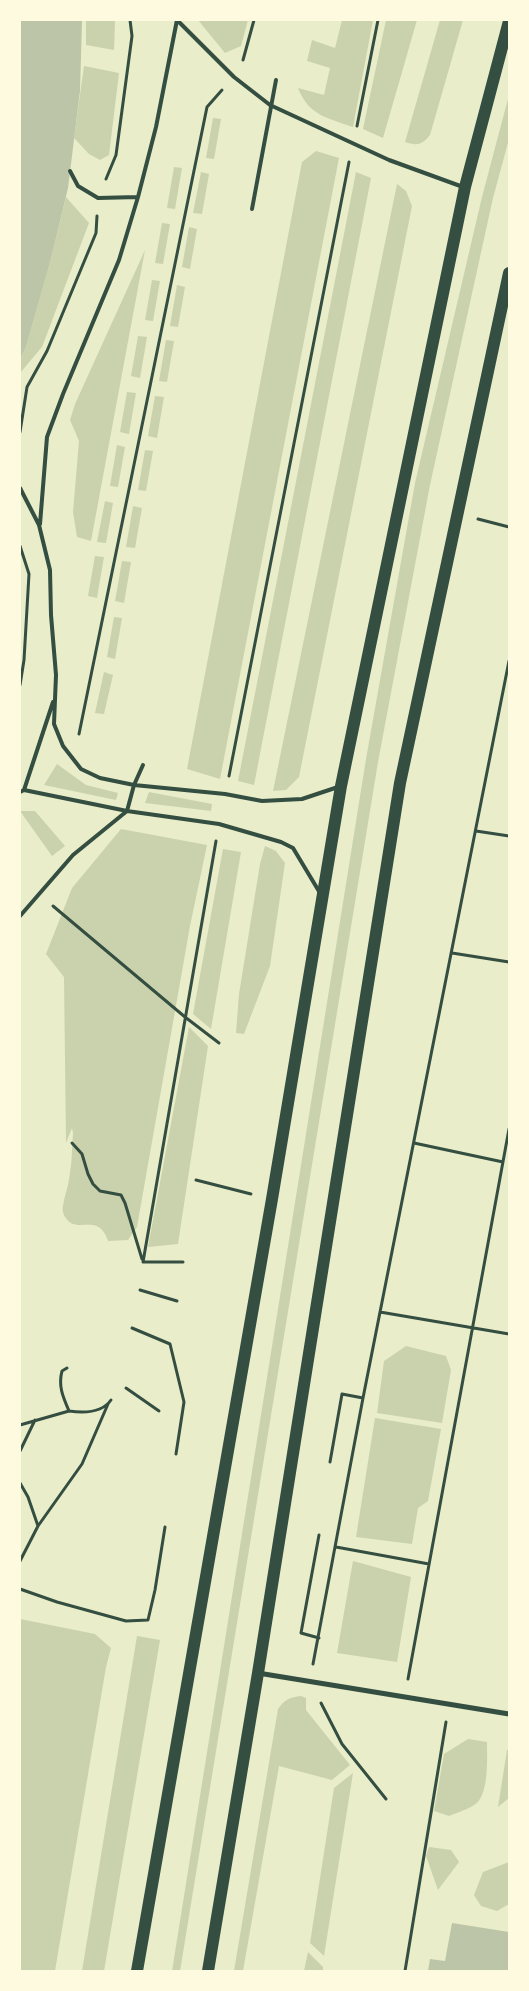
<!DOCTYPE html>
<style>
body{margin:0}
#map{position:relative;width:529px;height:1991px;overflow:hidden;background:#e9edc9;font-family:"PT Serif",serif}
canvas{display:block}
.frame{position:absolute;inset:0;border:21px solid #fefae0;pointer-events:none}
</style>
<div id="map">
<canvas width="529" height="1991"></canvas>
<div class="frame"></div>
</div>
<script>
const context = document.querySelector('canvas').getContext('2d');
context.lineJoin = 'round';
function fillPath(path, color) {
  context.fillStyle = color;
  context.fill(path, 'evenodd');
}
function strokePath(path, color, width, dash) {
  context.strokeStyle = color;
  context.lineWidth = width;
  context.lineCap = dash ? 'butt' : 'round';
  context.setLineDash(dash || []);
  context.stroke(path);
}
const green = new Path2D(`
 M86 20H115L114 50 86 45Z
 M198 20H248L241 46 225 53Z
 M342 20H373L353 127C328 118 309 116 298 88L324 95 330 68 307 61 312 40 335 48Z
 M386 20H417L383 138 363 129Z
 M440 20H463L430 135C422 145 417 146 405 142Z
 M84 66 119 73 109 155 100 160 89 154 74 138Z
 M509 95V139L493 198 430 485 378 762 180 1971H172L366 759 415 483 482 197Z
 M213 118 221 119 214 159 206 158Z
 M316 151 339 158 220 779 187 769 302 162Z
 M174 167 182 168 175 209 167 208Z
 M201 172 209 174 202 214 193 213Z
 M356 172 371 178 254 785 238 781Z
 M397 184 406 191 412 206 299 777 286 790 273 791Z
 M66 197 89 223 42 347 20 373V359L26 347 51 259Z
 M162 223 170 224 163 264 155 263Z
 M189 227 197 229 190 269 182 267Z
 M145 250 91 541 77 537 73 512 79 441 70 420 75 404Z
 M152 280 160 281 153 321 145 320Z
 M177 285 185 287 178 327 170 326Z
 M138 336 147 337 140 378 131 376Z
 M166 340 174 341 167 382 159 381Z
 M127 392 136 393 129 434 120 432Z
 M155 396 164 397 157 438 148 436Z
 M117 445 125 447 118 487 110 486Z
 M145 450 153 451 146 491 138 490Z
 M105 501 113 503 106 543 97 542Z
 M133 506 142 508 135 548 126 547Z
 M95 556 104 557 97 598 88 596Z
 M122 561 131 562 124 603 115 601Z
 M114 617 122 618 115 659 107 657Z
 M104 672 113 675 104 714 95 713Z
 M57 764 86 785 118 793 116 800 44 785Z
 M149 792 212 804 211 811 145 803Z
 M20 811H35L65 846 52 856Z
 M121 829 207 845 190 926 137 1227 128 1240 108 1241C98 1211 77 1236 65 1217 63 1214 62 1209 63 1206 64 1197 68 1188 69 1179 72 1164 72 1148 73 1133L72 1128 66 1143 64 977 46 954 72 888Z
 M265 846 276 851 285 863 270 966 244 1034 236 1033 239 994 260 864Z
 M223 849 241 852 211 1029 193 1014Z
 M189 1027 208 1046 178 1244 148 1247Z
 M406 1346 446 1356 451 1370 442 1423 377 1413 384 1361Z
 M375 1418 441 1429 428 1501 418 1508 412 1544 356 1537Z
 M353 1561 411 1577 397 1662 337 1653Z
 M20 1619 95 1634 111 1648 106 1667 55 1971H20Z
 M137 1636 160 1640 104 1971H82Z
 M301 1696 306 1698V1710L350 1765 332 1780 279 1766 243 1971H234L278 1709C284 1700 290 1697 301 1696Z
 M468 1739 487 1742C487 1758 489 1791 477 1803 470 1809 458 1812 449 1816L434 1811 444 1754Z
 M507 1750H509V1798L498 1807Z
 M353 1773 324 1956 310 1943 334 1788Z
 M429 1847 451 1850 459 1862 438 1890 426 1856Z
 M509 1862V1904L497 1911 481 1906 474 1895 483 1872Z
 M308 1952 323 1967V1971H304Z`);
const building = new Path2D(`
 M20 20H82L80 91 68 188 51 259 26 347 20 359Z
 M452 1923 509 1932V1971H428L430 1959 445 1961Z`);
const path = new Path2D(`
 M243 60 254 20
 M357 126 378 20
 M106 179 116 155 132 36 130 20
 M20 432 27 387 47 351 96 233 97 216
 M478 519 509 527
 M20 546 29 574 24 660 20 685
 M79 734 207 107 222 90
 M229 776 349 162
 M476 831 509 836
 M53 906 185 1017 219 1043
 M452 953 509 962
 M72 1143 82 1154 88 1174 93 1184 100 1191 121 1195 125 1203 142 1259
 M414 1143 503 1162
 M196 1180 251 1194
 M143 1262 216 841
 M143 1262H183
 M140 1290 177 1301
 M380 1312 509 1334
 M132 1328 170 1344 184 1402 176 1454
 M67 1368 62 1371C58 1386 63 1397 69 1411 83 1413 102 1413 111 1400
 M126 1388 159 1411
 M20 1425 69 1411
 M20 1451 35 1420
 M330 1462 342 1394 363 1398
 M20 1483 28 1497 38 1526
 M319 1535 301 1633 319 1638
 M336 1547 429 1564
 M20 1561 38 1526 82 1464 108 1404
 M20 1589 57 1602 126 1621 148 1620 155 1590 165 1527
 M313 1664 363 1398 509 661
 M408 1679 509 1129
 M321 1703 342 1744 386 1799
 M405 1971 446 1722`);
const service = new Path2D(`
 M177 20 234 77 270 105 389 160 463 187
 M70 171 78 186 98 198 138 197
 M252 209 276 80
 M20 488 39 525 50 570 51 615 56 675 54 724 63 746 81 769 100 778 134 785 225 794 262 801 302 799 338 787
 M40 524 47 437 63 394 119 260 138 197 156 127 177 20
 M24 790 53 702
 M20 792 24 790 127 811 219 824 281 842 293 848 320 893
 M20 916 73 855 127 811 134 785 143 765`);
const minor = new Path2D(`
 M258 1673 509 1714`);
const primary = new Path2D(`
 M137 1971 272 1199 341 786 465 187 509 21
 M208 1971 258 1673 400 783 509 273`);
fillPath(green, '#cad2ad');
fillPath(building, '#bcc5a7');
strokePath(path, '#344e41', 3);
strokePath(service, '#344e41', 4);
strokePath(minor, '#344e41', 5);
strokePath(primary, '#344e41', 12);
</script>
